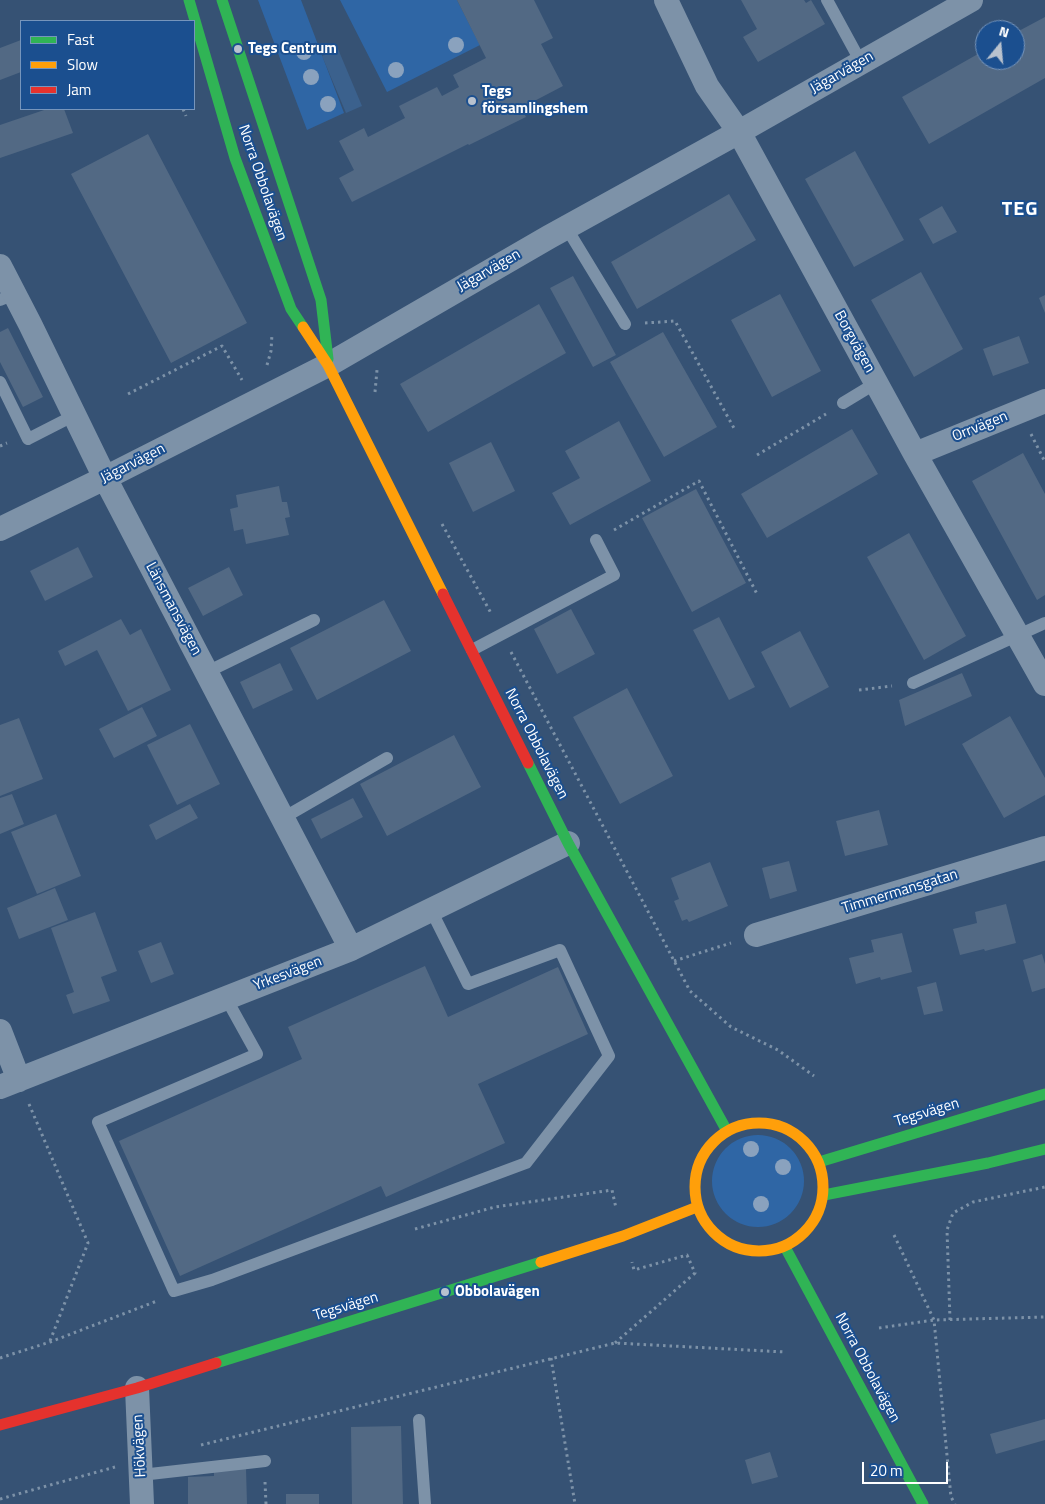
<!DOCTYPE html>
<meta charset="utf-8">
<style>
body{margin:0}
#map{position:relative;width:1045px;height:1504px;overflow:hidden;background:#365274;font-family:"Titillium Web",sans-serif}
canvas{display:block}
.legend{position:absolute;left:20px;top:20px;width:175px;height:90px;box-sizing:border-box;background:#1b4f8f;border:1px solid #7695bc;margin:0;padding:6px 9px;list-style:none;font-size:15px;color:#fff}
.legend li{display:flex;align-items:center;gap:10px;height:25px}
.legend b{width:25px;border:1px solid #7695bc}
.north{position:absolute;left:975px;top:20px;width:50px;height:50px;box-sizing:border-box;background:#1b4f8f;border:1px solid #7695bc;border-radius:50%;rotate:17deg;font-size:14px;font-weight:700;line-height:20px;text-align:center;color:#fff}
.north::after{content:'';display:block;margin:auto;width:18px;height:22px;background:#b9c2ce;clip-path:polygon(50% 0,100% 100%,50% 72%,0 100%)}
.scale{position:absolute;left:862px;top:1462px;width:86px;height:22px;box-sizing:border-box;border:2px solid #fff;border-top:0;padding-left:6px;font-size:15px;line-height:18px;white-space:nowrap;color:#fff;-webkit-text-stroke:4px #1b4f8f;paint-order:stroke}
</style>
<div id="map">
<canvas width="1045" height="1504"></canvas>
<ul class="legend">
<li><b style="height:6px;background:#30b455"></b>Fast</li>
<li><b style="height:6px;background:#ff9f0a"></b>Slow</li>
<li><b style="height:6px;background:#e5322d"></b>Jam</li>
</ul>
<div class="north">N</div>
<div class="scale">20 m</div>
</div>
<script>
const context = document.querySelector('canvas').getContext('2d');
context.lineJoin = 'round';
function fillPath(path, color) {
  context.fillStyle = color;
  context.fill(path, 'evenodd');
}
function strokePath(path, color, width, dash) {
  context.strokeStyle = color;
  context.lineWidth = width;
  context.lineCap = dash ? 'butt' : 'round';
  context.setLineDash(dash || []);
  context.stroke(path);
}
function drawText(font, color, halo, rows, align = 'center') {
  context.font = font + ' "Titillium Web",sans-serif';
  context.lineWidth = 4;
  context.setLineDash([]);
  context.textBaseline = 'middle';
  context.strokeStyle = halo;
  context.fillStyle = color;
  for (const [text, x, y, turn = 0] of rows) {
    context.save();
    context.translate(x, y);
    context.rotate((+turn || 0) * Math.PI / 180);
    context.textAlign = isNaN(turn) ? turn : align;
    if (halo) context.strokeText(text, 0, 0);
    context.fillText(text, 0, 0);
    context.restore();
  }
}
const green = new Path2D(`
 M258 0H301L344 113 307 130Z
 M340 0H457L480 45 387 92Z
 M712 1181a46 46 0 1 1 92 0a46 46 0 1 1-92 0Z`);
const water = new Path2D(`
 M338 49 362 106 346 113 322 56Z`);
const building = new Path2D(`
 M457 0H534L553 38 541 44 563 86 521 108 526 117 469 145 468 144 352 202 339 178 354 170 339 141 364 128 368 137 405 118 399 106 437 87 442 96 459 87 453 75 486 58Z
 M741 0H804L806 3 811 0 825 24 758 62 743 37 757 29Z
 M1045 17V78L929 144 902 97 985 50V60H1015V33Z
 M21 40V72L0 80V48Z
 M47 109H64L73 133 0 158V125Z
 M148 134 247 323 171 363 71 174Z
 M855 151 904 240 854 267 805 179Z
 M729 194 756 240 637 309 611 262Z
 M942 206 957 232 933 244 919 219Z
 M921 272 963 349 914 377 871 300Z
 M573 276 616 355 593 367 550 288Z
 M780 294 821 371 772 397 731 320Z
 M1045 295V313L1039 298Z
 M539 304 566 353 428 432 400 384Z
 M8 328 43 397 23 407 0 362V332Z
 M663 332 717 427 664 457 610 362Z
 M1019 336 1029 363 993 376 983 349Z
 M619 421 651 481 570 525 552 493 580 478 565 451Z
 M852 429 878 474 767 538 741 494Z
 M491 442 515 491 473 512 449 463Z
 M1023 453 1045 494V595L1037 600 972 481Z
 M279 486 282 502H287L290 517 285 518 289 535 246 544 243 529 234 531 230 509 238 507 236 495Z
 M696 489 746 583 692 612 642 518Z
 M909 533 966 636 924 660 867 557Z
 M78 547 93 577 45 601 30 571Z
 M229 567 243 595 203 616 188 588Z
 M384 600 411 651 317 700 290 648Z
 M571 609 595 654 557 674 534 629Z
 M719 617 755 687 729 700 693 630Z
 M121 619 130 635 141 629 171 690 128 711 97 650 65 666 58 651Z
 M800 631 829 687 790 708 761 652Z
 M280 663 293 690 253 709 240 682Z
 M962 673 972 696 905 726 899 700Z
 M627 688 673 776 620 804 573 717Z
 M142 707 157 736 114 758 99 729Z
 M1010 716 1045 778V795L1004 818 962 744Z
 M19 718 43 779 0 796V725Z
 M190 724 220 784 177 805 147 745Z
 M454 735 481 787 387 836 360 784Z
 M12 794 24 824 0 834V798Z
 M353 798 363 817 321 839 311 819Z
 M190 804 198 818 156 840 149 825Z
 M879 810 888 845 845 856 836 821Z
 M56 814 81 876 37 894 11 832Z
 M789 861 797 891 770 899 762 868Z
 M710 862 728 906 689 922 687 919 682 921 674 901 679 899 671 878Z
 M55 888 68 920 19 939 7 908Z
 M1006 904 1016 943 985 951 984 949 960 955 953 929 977 923 975 912Z
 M95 912 117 971 101 977 110 1001 73 1014 66 995 74 992 51 928Z
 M902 933 912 972 881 980 880 977 856 984 849 958 874 952 871 940Z
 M161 942 174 974 151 983 138 951Z
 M1042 954 1045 964V988L1032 992 1023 960Z
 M425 966 448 1017 558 967 588 1034 478 1084 505 1143 386 1197 381 1186 180 1276 119 1141 302 1059 288 1027Z
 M936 982 943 1011 924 1015 917 987Z
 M1045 1419V1440L996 1454 990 1434Z
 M401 1426 403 1504H352L351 1427Z
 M770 1452 778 1477 752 1484 745 1460Z
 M214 1469H246L247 1504H188V1477L214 1476Z
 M286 1494H319V1504H286Z`);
const path = new Path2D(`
 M183 109 186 116
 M645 323 675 321 735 430
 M267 365 271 351 272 334
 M375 392 377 370 376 367
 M128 394 222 346 242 380
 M1031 434 1045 462
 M0 446 7 443
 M757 455 826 414
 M442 524 492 615
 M614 530 699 481 757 594
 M511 652 690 991 731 1027 778 1050 814 1076
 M859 690 892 686
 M674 961 731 943
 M29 1104 88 1243 50 1341
 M415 1229 495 1207 612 1190 616 1208
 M894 1235 934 1320 951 1497 955 1504
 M950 1320 947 1230 953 1213 973 1202 1045 1187
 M879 1328 934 1320 1045 1317
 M615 1343 695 1273 687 1255 634 1270 632 1262
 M0 1358 50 1342 157 1301
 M551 1358 575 1504
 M201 1445 615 1343 785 1352
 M265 1482 266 1504
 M0 1499 115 1467`);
const lane = new Path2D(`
 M827 0 863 66
 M566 227 625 324
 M0 300 15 294
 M0 382 28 439 75 415
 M843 403 876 383
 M472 650 614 575 596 540
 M207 672 314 620
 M913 683 1045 623
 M283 818 387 758
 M226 998 257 1054 98 1122 174 1291 212 1280 526 1163 609 1056 560 950 468 984 431 910
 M419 1420 425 1504
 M141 1475 265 1461`);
const street = new Path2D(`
 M666 0 707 86 739 132 915 454 1045 684
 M0 266 30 324 105 478 351 949
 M915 454 1045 401
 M0 529 105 478 328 365 549 237 739 132 971 0
 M756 935 1045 848
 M0 1031 19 1080
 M0 1087 351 949 568 843
 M137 1388 142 1504`);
const fast = new Path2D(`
 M189 0 235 158 291 309 303 327
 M222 0 321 300 328 359
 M528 763 568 843 727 1131
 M819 1162 1045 1094
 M824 1195 988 1163 1045 1149
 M785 1247 923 1504
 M216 1363 541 1262`);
const slow = new Path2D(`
 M303 327 328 365 443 594
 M695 1187a64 64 0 1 1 128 0a64 64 0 1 1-128 0Z
 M541 1262 623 1236 697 1207`);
const jam = new Path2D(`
 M443 594 528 763
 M0 1425 137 1388 216 1363`);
const trees = [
 [456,45],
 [304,52],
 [396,70],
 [311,77],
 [328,104],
 [751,1149],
 [783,1167],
 [761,1204]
];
const markers = [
 [238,49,5,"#b9c2ce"],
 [472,101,5,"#b9c2ce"],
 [445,1292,5,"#b9c2ce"]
];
const poiNames = [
 ["Tegs Centrum",248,49],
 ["Tegs",482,92],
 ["församlingshem",482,109],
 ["Obbolavägen",455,1292]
];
const streetNames = [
 ["Jägarvägen",842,73,-30],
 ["Norra Obbolavägen",262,183,71],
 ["Jägarvägen",489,271,-30],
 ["Borgvägen",854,342,61],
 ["Orrvägen",980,427,-22],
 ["Jägarvägen",133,464,-27],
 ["Länsmansvägen",173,609,62],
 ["Norra Obbolavägen",536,744,63],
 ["Timmermansgatan",900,892,-17],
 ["Yrkesvägen",288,974,-21],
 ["Tegsvägen",927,1113,-17],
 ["Tegsvägen",346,1307,-17],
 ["Norra Obbolavägen",867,1368,62],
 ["Hökvägen",140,1446,-93]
];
const districtNames = [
 ["TEG",1020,210]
];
fillPath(green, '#2f66a5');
fillPath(water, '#3b618d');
fillPath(building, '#526984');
strokePath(path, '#7d92a8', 3, [2.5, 4]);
strokePath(lane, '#7d92a8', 12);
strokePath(street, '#7d92a8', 24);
strokePath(fast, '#30b455', 11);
strokePath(slow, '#ff9f0a', 11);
strokePath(jam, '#e5322d', 11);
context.fillStyle = '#8aa2be';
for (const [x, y] of trees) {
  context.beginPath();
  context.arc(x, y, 8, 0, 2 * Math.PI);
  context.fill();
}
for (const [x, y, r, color] of markers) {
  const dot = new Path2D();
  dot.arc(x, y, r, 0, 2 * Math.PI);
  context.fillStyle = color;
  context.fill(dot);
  strokePath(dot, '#1b4f8f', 2);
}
drawText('bold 15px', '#fff', '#1b4f8f', poiNames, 'left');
drawText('15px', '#fff', '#1b4f8f', streetNames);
context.letterSpacing = '1px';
drawText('bold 20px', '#fff', '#1b4f8f', districtNames);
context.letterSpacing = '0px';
</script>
